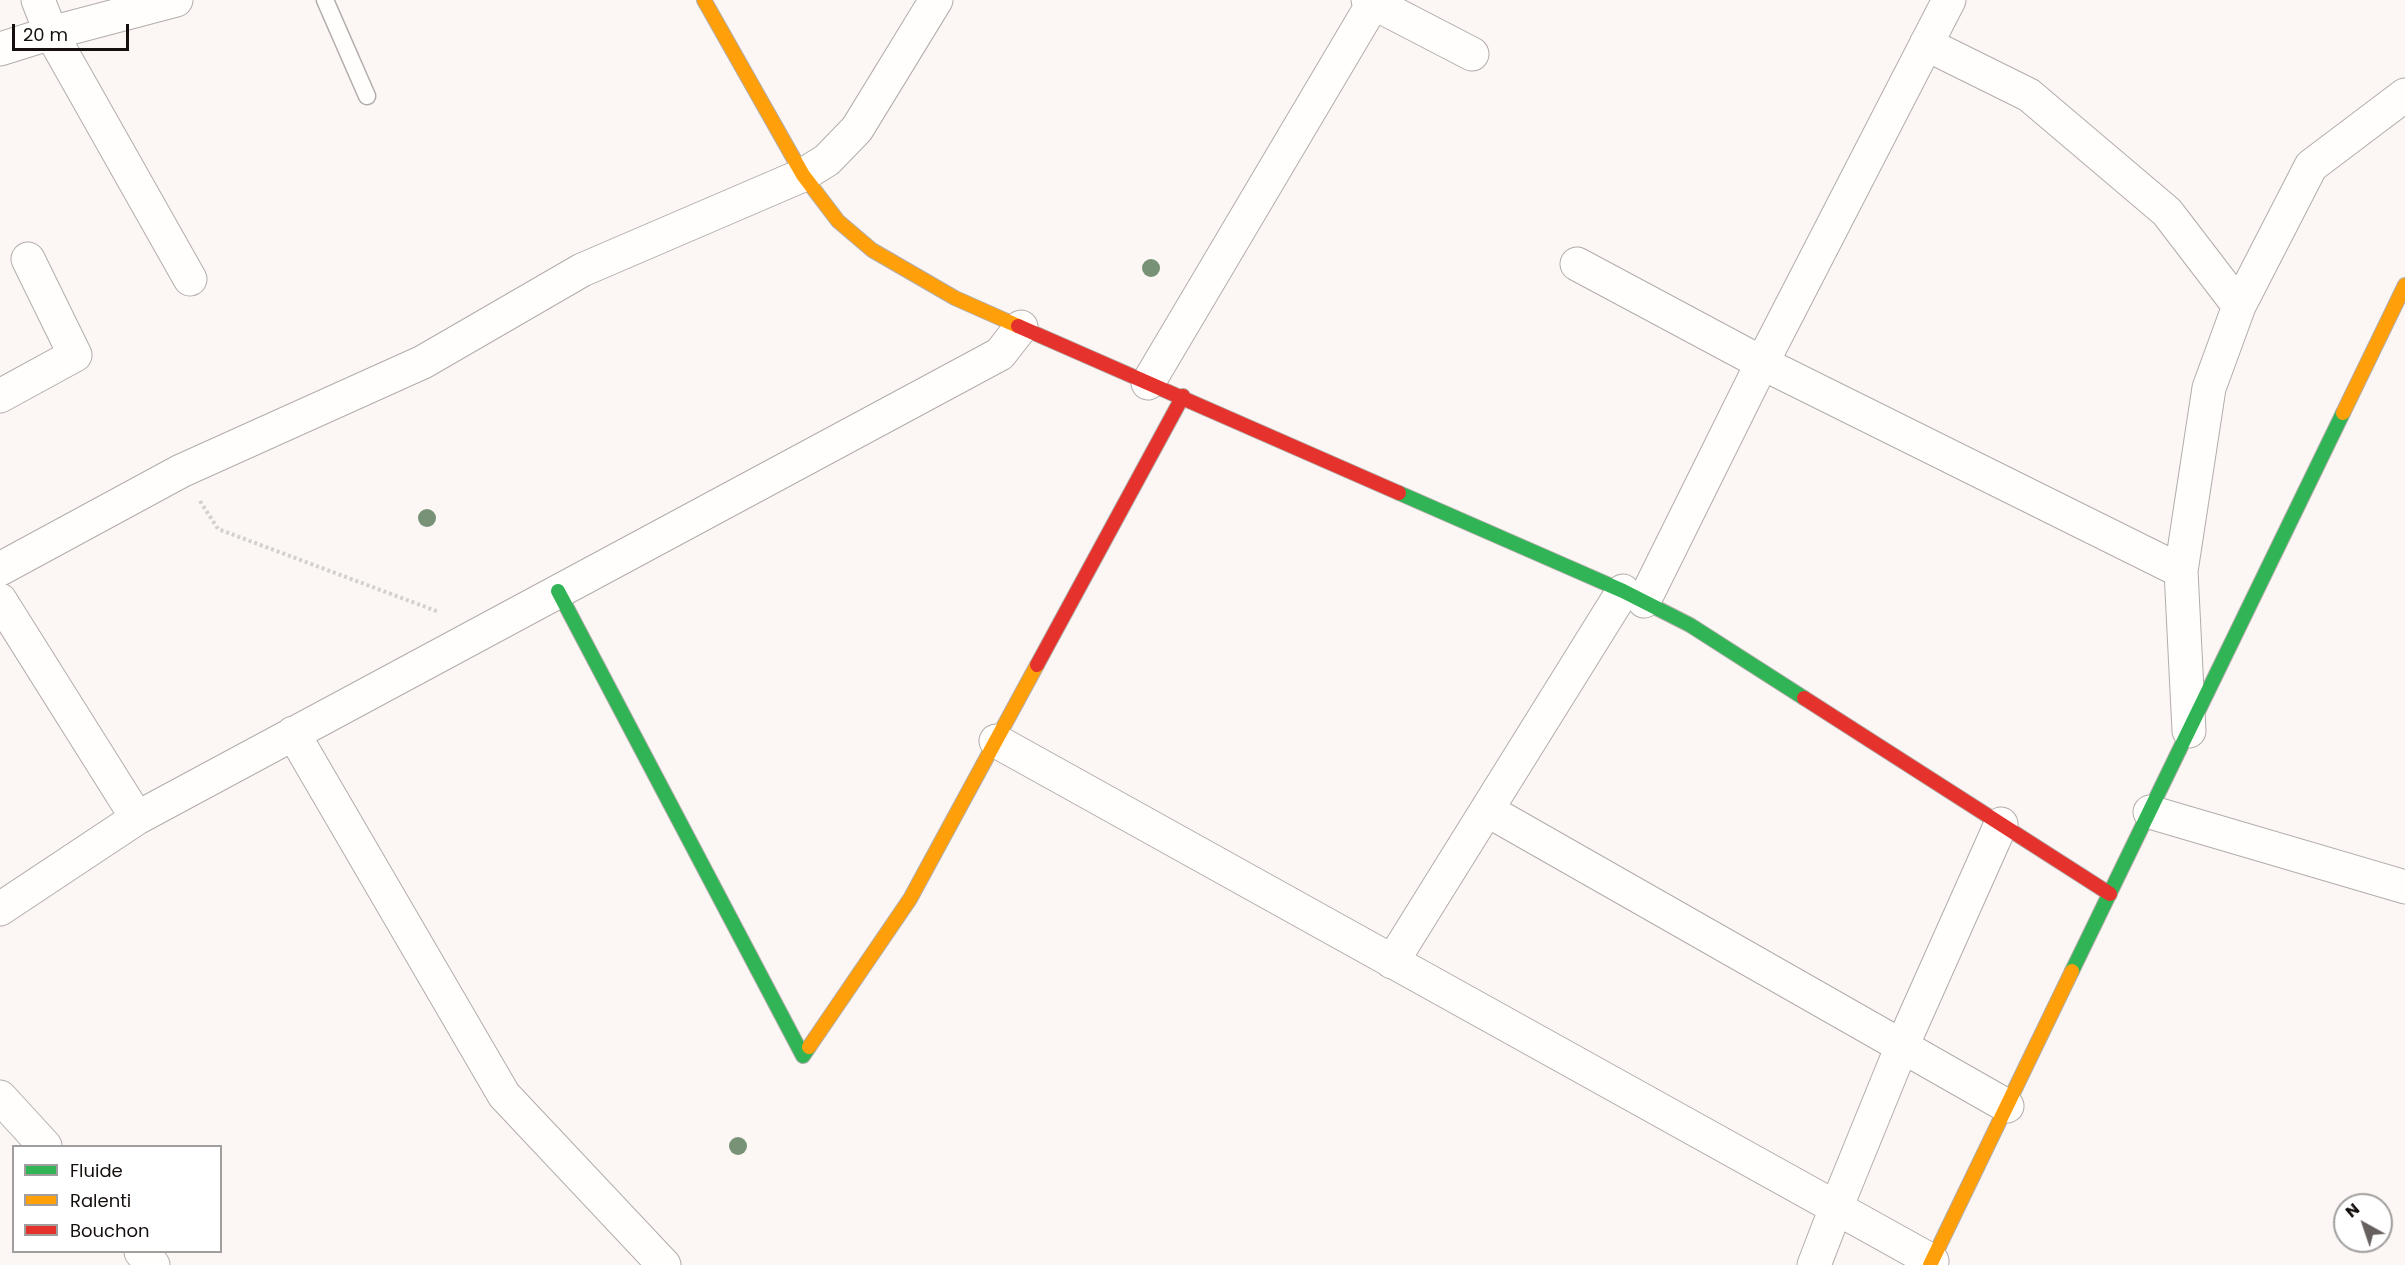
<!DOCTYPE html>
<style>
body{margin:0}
#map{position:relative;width:2405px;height:1265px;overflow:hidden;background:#fcf6f4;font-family:Poppins,sans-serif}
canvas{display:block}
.legend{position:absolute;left:12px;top:1145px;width:210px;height:108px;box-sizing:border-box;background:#fff;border:2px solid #a19f9e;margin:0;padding:8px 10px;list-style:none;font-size:18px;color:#150f0d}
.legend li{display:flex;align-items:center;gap:12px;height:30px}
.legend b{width:30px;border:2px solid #a19f9e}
.north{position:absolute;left:2333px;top:1193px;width:60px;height:60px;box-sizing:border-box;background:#fff;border:2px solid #a19f9e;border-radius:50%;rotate:320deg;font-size:16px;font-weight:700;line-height:24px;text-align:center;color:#150f0d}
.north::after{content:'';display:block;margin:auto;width:21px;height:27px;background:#66605e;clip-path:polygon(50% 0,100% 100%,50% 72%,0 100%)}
.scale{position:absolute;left:12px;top:24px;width:117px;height:27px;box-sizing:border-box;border:3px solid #150f0d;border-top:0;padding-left:8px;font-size:18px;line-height:21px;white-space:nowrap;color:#150f0d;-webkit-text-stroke:4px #fff;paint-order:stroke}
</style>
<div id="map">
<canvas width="2405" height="1265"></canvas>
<ul class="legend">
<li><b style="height:8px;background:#30b455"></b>Fluide</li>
<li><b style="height:8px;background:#ff9f0a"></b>Ralenti</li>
<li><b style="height:8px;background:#e5322d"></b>Bouchon</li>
</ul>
<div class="north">N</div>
<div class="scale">20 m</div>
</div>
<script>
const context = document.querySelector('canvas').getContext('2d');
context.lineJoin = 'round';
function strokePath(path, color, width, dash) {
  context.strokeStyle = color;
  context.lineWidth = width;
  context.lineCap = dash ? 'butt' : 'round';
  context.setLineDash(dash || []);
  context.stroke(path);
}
const path = new Path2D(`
 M200 501 218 529 439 612`);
const lane = new Path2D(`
 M325 0 367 96`);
const street = new Path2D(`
 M38 0 51 33 190 279
 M1368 0 1472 54
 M1926 44 2029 95 2167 212 2239 306
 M0 49 51 33 176 0
 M1577 264 1762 363 2181 571
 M1148 383 1375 0
 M0 396 75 355 28 259
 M0 569 181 471 423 362 582 270 803 175 827 160 857 129 936 0
 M0 600 137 818
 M1644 601 1762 363 1949 0
 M2189 731 2181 571 2209 388 2239 306 2311 166 2405 95
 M293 733 504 1095 664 1265
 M996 741 1932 1261
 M1487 810 2007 1106
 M2150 812 2405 887
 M0 909 137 818 1000 354 1021 327
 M1392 962 1623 591
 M0 1097 45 1146
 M141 1252 153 1265
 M1814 1265 1836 1208 1902 1046 2001 824`);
const fast = new Path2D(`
 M1399 493 1623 591 1690 625 1804 698
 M558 591 803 1056 809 1047
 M2072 971 2343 413`);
const slow = new Path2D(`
 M704 0 803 175 838 221 872 250 955 298 1018 326
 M2343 413 2405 285
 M809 1047 910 899 1037 665
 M1930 1265 2072 971`);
const jam = new Path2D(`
 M1018 326 1399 493
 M1037 665 1183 396
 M1804 698 2110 894`);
const trees = [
 [1151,268],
 [427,518],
 [738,1146]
];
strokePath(lane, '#b2adaa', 19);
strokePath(street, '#b2adaa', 35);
strokePath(fast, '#b2adaa', 16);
strokePath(slow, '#b2adaa', 16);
strokePath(jam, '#b2adaa', 16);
strokePath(path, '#d3d1d0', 4, [3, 3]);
strokePath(lane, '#fffefd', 16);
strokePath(street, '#fffefd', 33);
strokePath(fast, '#30b455', 14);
strokePath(slow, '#ff9f0a', 14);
strokePath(jam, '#e5322d', 14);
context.fillStyle = '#779276';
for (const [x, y] of trees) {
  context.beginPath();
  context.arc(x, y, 9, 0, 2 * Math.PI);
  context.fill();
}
</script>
